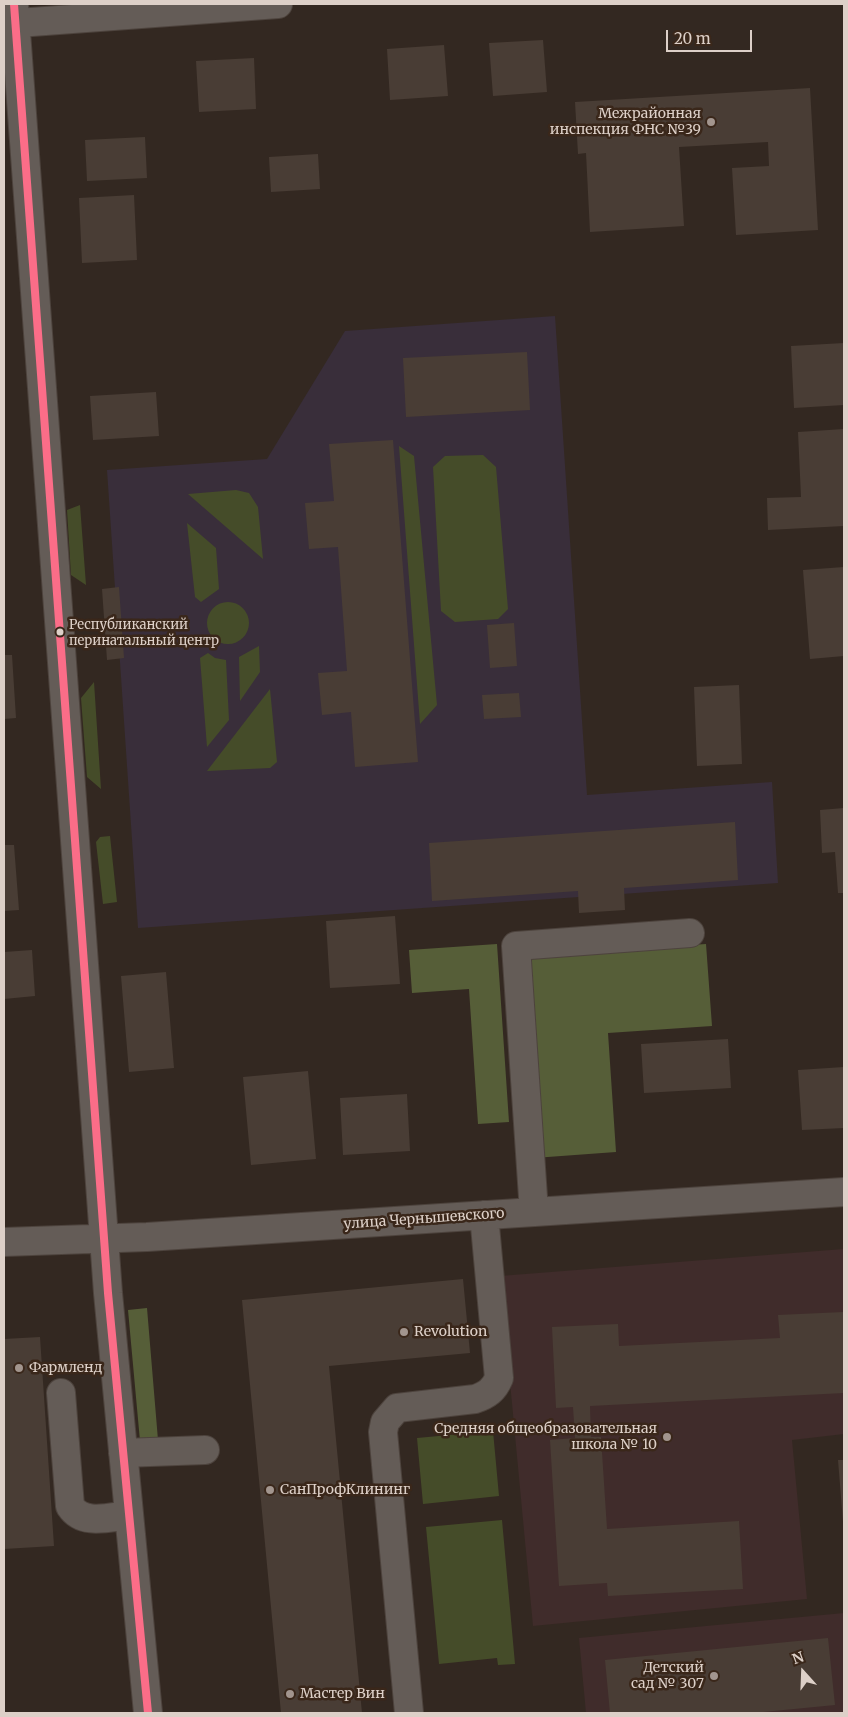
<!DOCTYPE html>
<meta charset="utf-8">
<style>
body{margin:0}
#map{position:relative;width:848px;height:1717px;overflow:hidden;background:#332821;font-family:Merriweather,serif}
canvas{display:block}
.frame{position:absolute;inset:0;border:5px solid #ddd0c8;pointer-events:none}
.north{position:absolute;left:778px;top:1647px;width:50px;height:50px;-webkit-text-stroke:4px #3a271a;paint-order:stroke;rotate:340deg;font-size:14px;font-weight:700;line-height:20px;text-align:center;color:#ddd0c8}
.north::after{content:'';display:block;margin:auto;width:18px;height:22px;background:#ddd0c8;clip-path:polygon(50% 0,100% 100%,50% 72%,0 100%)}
.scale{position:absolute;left:666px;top:30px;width:86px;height:22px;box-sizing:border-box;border:2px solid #ddd0c8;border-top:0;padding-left:6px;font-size:15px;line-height:18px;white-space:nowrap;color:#ddd0c8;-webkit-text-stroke:4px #3a271a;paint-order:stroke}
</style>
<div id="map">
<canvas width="848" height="1717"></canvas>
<div class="frame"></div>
<div class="north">N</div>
<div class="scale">20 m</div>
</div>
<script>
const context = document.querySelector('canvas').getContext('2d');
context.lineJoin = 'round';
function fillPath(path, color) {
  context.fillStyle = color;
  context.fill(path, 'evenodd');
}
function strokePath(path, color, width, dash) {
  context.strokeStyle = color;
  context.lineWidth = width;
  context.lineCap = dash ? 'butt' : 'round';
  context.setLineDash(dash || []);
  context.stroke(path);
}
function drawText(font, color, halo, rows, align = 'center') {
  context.font = font + ' Merriweather,serif';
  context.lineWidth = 5;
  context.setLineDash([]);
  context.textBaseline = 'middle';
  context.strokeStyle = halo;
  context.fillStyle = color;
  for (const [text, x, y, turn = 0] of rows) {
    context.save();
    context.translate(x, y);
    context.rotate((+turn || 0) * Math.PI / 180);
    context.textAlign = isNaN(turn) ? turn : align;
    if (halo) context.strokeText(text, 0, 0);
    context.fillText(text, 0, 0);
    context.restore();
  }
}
const education = new Path2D(`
 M844 1249V1434L792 1440 807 1599 533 1626 500 1276Z
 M844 1613V1713H586L579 1638Z`);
const medical = new Path2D(`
 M555 316 587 795 772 782 778 883 138 928 107 470 267 459 345 331Z`);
const green = new Path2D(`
 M399 446 414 456 437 705 420 724Z
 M483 455 496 467 508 609 498 619 455 622 441 611 433 467 445 456Z
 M236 490 249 493 258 507 263 559 188 494Z
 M80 505 86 585 71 575 67 510Z
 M187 523 216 548 219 589 201 602 195 597Z
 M207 623a21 21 0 1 1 42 0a21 21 0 1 1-42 0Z
 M259 646 260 672 240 701 239 657Z
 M208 653 215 658 226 660 229 720 207 747 200 658Z
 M94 682 101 789 87 777 81 698Z
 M270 689 277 762 270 768 207 771Z
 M110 836 117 902 103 904 96 842 100 837Z
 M493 1431 499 1496 423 1504 417 1438Z
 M502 1520 515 1664 498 1665 497 1658 439 1664 426 1527Z`);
const forest = new Path2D(`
 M497 944 509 1122 478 1124 469 989 412 993 409 950Z
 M706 944 712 1026 608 1033 616 1152 534 1158 520 957Z
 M147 1308 158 1440 140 1441 128 1310Z`);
const building = new Path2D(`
 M543 40 547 92 493 96 489 43Z
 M444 45 448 96 390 100 387 49Z
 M254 58 256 109 199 112 196 61Z
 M810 88 818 230 736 235 732 168 769 166 768 142 679 147 684 226 590 232 586 153 578 154 575 102Z
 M145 137 147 178 87 181 85 140Z
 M318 154 320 189 271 192 269 157Z
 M134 195 137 260 82 263 79 198Z
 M844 343V405L794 408 791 346Z
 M527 352 530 410 406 417 403 358Z
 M156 392 159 436 93 440 90 396Z
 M844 429V526L768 530 767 498 801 497 798 432Z
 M393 440 418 762 355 767 351 712 322 715 318 673 347 671 338 547 309 549 305 503 334 501 329 444Z
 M844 567V656L810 659 803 570Z
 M119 587 124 658 107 660 102 589Z
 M514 623 517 666 490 668 487 625Z
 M4 655H12L16 718 4 719Z
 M739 685 742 764 697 766 694 687Z
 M519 693 521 717 484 719 482 695Z
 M844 808V893H838L835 852 822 853 820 810Z
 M735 822 738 880 624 888 625 910 579 913 578 891 432 901 429 843Z
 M4 845H14L19 910 4 911Z
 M395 916 400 984 330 988 326 921Z
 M32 950 35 996 4 999V952Z
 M166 972 174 1068 129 1072 121 976Z
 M728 1039 731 1088 644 1093 641 1044Z
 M844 1067V1128L802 1130 798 1070Z
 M308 1071 316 1159 251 1165 243 1077Z
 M407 1094 410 1151 343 1155 340 1098Z
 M463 1279 470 1353 329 1366 362 1713H281L242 1300Z
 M844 1312V1393L590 1406 591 1437H601L607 1529 739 1521 743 1589 608 1596 607 1583 559 1586 550 1440 575 1438 573 1407 556 1408 552 1327 618 1324 619 1346 780 1338 778 1315Z
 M40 1337 54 1546 4 1549V1339Z
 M838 1460H844V1521L843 1522Z
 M828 1638 835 1705 753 1713H610L605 1660Z`);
const minor = new Path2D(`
 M14 4 108 1293 148 1713
 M4 24 278 4
 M534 1212 516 946 690 933
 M4 1242 147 1237 844 1192
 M61 1393 70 1506C83 1526 109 1517 129 1515
 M123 1453 205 1450
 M409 1713 383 1432 385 1422 397 1408 475 1399C487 1395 494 1390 499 1378L484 1215`);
const bus1 = new Path2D(`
 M14 4 108 1293 148 1713`);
const markers = [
 [711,122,5,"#a2958e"],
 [60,632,4.5,"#ddd0c8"],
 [404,1332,5,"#a2958e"],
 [19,1368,5,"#a2958e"],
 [667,1437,5,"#a2958e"],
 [270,1490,5,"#a2958e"],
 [714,1676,5,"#a2958e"],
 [290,1694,5,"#a2958e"]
];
const busNames = [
 ["Республиканский",69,625],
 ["перинатальный центр",69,641]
];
const poiNames = [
 ["Межрайонная",701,114,"right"],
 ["инспекция ФНС №39",701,130,"right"],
 ["Revolution",414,1332],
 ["Фармленд",29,1368],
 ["Средняя общеобразовательная",657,1429,"right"],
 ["школа № 10",657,1445,"right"],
 ["СанПрофКлининг",280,1490],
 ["Детский",704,1668,"right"],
 ["сад № 307",704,1684,"right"],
 ["Мастер Вин",300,1694]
];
const streetNames = [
 ["улица Чернышевского",424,1219,-4]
];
fillPath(education, '#402c2b');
fillPath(medical, '#392e3a');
fillPath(green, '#454c29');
fillPath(forest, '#565e38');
fillPath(building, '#493d35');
strokePath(minor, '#4d433d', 30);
strokePath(minor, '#645c57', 28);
strokePath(bus1, '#fb6d88', 8);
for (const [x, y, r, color] of markers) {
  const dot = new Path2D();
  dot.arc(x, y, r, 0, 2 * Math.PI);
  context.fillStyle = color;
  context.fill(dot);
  strokePath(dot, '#3a271a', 2);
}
drawText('13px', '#ddd0c8', '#3a271a', busNames, 'left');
drawText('14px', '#ddd0c8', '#3a271a', poiNames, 'left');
drawText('14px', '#ddd0c8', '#3a271a', streetNames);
</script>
